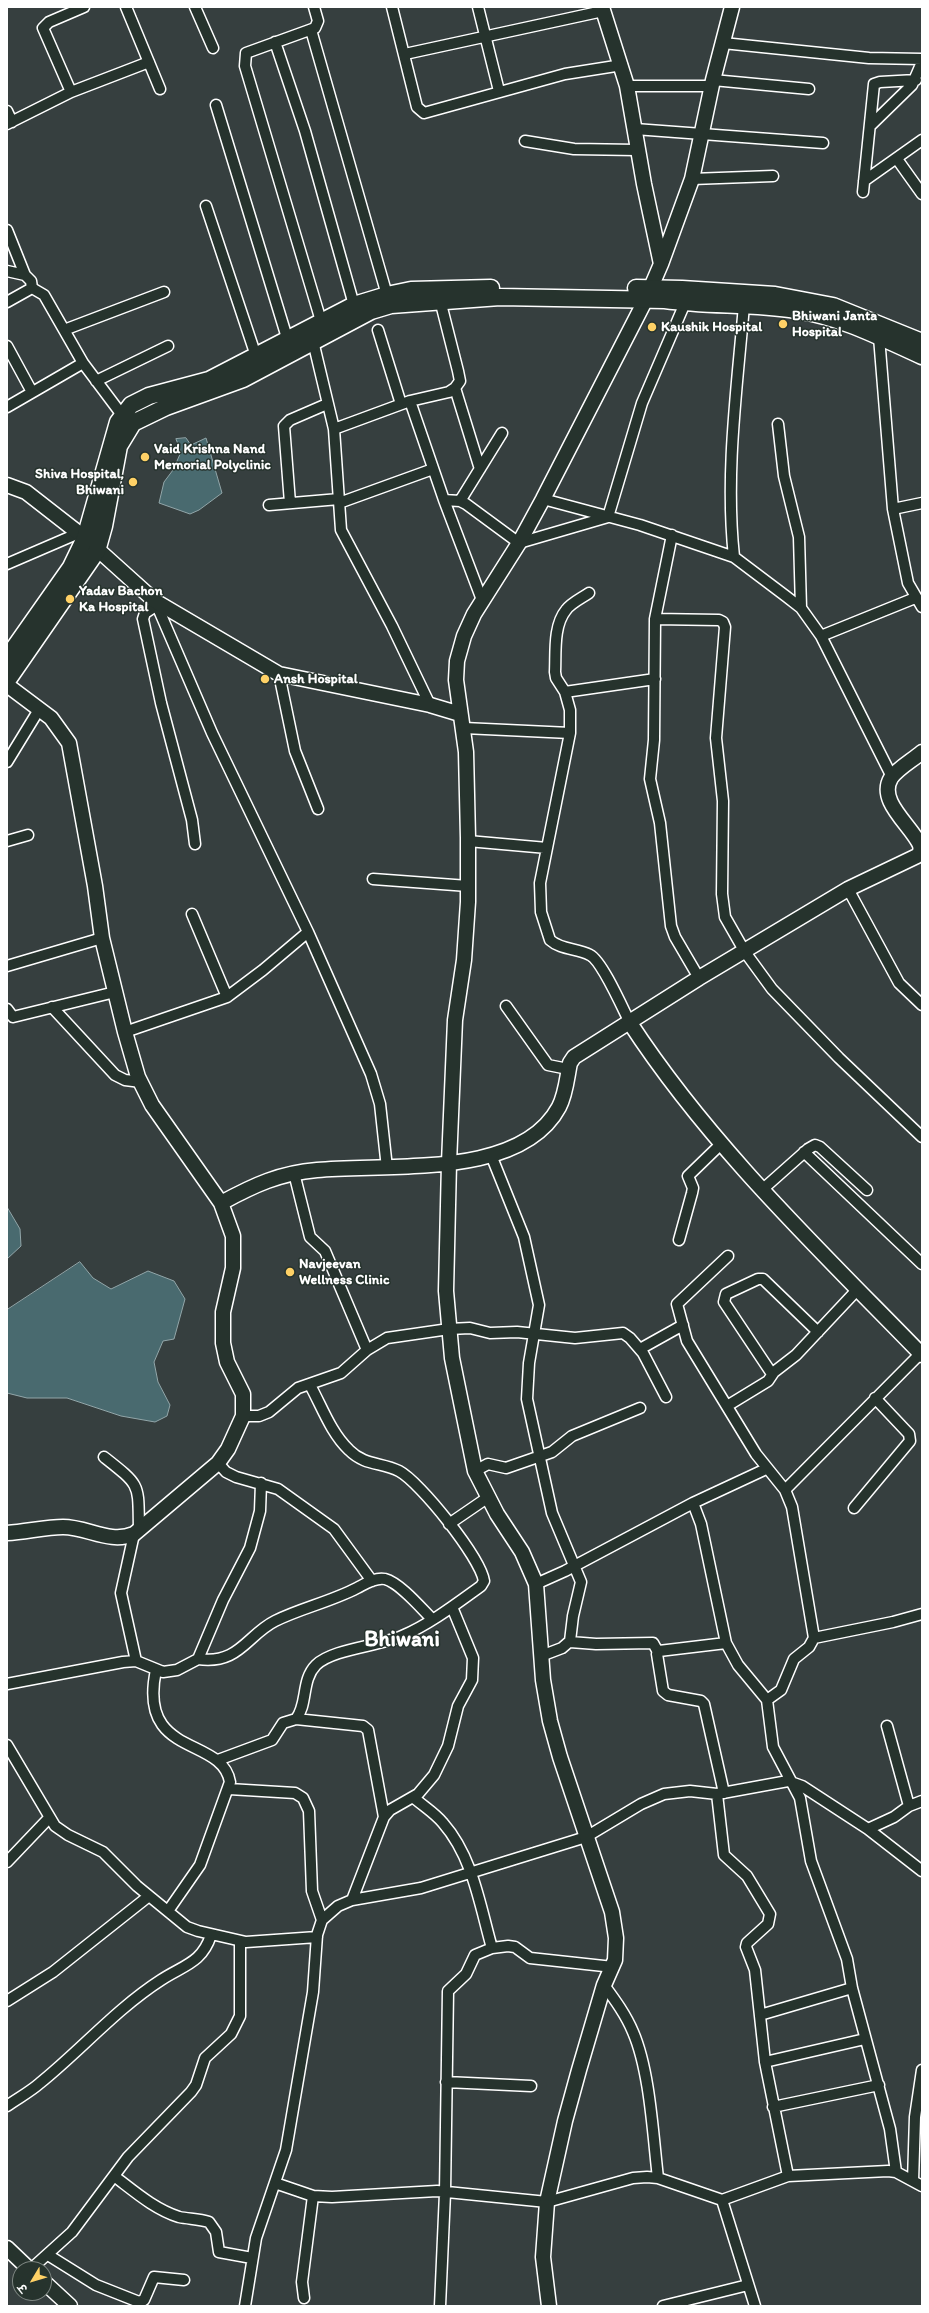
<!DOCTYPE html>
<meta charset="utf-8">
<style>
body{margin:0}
#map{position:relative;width:929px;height:2313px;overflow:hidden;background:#363f3f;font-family:Itim,"Playpen Sans Deva",sans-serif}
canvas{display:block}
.frame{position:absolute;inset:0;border:8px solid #fff;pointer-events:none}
.north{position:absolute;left:12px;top:2261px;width:40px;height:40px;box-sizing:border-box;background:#26332d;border:1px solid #7d8581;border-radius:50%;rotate:232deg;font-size:11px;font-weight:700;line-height:16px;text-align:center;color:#fff}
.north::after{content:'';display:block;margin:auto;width:14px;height:18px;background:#ffd166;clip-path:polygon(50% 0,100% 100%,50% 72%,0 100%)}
</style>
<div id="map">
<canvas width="929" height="2313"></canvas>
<div class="frame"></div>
<div class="north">उ</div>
</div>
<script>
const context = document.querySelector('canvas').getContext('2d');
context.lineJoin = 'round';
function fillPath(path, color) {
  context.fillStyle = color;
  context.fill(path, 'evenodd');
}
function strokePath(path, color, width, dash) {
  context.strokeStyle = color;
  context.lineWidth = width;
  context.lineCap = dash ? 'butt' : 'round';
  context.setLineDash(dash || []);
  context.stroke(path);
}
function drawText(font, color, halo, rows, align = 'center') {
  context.font = font + ' Itim,sans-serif';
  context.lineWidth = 3;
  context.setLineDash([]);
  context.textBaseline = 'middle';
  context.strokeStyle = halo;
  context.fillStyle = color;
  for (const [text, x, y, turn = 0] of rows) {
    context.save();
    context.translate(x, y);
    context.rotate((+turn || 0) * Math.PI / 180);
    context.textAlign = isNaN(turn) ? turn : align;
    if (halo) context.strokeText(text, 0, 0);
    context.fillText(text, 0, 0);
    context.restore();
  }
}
const water = new Path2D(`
 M186 438 191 445 206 438 222 493 199 510 190 514 159 503 164 482 173 470 181 452 176 439Z
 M7 1207 20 1229 21 1246 7 1259Z
 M80 1262 93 1278 111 1289 148 1271 174 1281 185 1299 174 1339 163 1341 154 1362 158 1382 170 1405 167 1416 155 1422 121 1416 67 1398H27L7 1393V1310Z`);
const street = new Path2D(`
 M126 7 160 89
 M195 7 213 48
 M314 7 318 21 315 28 246 53 245 66 321 321
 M392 7 417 107 424 113 565 74 622 65
 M478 7 499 91
 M311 30 387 295
 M275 42 305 131 354 305
 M723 43 869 58 922 59
 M405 54 603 11
 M713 80 809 89
 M627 86H712
 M71 92 43 28 49 22 84 7
 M216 105 288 341
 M7 111 12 122
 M7 124 71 92 149 62
 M870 126 912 85 922 62
 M635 129 823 143
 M525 141 574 149 637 150
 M897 159 922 194
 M692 179 773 176
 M864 181 922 140
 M863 192 874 84 880 82 916 80
 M206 206 256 356
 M7 230 25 275 31 281 32 288 44 295 83 363 122 415
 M7 271 25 275
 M7 302 32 288
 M64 330 164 292
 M378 330 401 404
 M312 337 334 429 341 530 392 626 430 705
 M879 337 893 509 908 583 922 607
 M7 346 32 392
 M96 381 168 346
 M455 388 480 469
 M410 401 444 500 482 600
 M7 407 83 363
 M778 424 784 476 799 537 801 608
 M334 429 410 401 449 392 455 388 460 381 458 371 440 300
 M543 499 640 525 734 557 787 597 801 608 821 636 892 777
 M444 500 460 501 466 504 519 543 608 517 642 403 685 303
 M460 501 502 433
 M290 503 284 426 290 420 327 404
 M339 503 433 469
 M269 505 339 499
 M893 509 922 503
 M672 535 655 619 719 620 723 622 725 627 716 738 723 801 722 894 725 917 745 952 772 989 839 1058 922 1137
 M734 557C725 473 737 389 744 305
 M7 564 79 533
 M155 601 212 733 308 932 371 1074 380 1104 387 1168
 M157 605 145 613 143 619 161 703 192 820 195 844
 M655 619 654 740 650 779 660 823 671 926 675 937 699 978
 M821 636 915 598
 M279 674 295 751 318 809
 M565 692 556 678 555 672C556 653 553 626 566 610 571 603 582 598 589 593
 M464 728 570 733
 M7 762 40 708
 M7 841 28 835
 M468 841 547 848
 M373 879 468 886
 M848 889 899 983 922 1005
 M192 914 227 997
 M7 966 102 938
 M506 1006 548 1065 568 1069
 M52 1007 115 1075 125 1080 141 1082
 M7 1009 13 1017 115 992
 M630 1023C623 1009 602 961 590 955 577 948 561 950 550 940L541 912 540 883 570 733V710L565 692 655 679
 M125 1032 227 997 263 970 308 932
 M804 1152 922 1264
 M491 1155 524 1237 539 1305 529 1363 527 1399 552 1513 581 1582 573 1616 570 1641 562 1648 541 1656
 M294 1173 310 1237 325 1251 367 1350
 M763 1189 808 1149 815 1145 820 1147 867 1190
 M679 1240 692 1193 693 1188 688 1176 721 1144
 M728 1256 677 1304 687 1341 756 1454 785 1490 792 1507 814 1638 809 1647 794 1659 781 1690 767 1700
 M640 1349 683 1325
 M772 1374 724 1302 726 1294 758 1279H763L818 1332
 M727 1406 768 1381 774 1372 796 1355 857 1290
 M243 1416H259L269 1412 298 1388 341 1373 367 1350 387 1338 449 1329 470 1328 490 1333 517 1332 575 1338 623 1333 630 1338 643 1353 666 1397
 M104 1457C142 1487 138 1483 139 1531
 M218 1463 226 1472 236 1477 278 1489 334 1529 372 1581
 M475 1471 488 1464 506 1468 552 1452 572 1436 640 1408
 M785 1490 921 1353
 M693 1503 701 1524 726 1643 738 1665 767 1700 773 1747 800 1798 811 1861 847 1959 852 1988 890 2129 896 2172
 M854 1508 910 1441 909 1434 875 1398
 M449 1524 487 1498
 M134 1534 121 1593 136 1661
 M536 1584 565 1571 693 1503 766 1469
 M814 1638 893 1622 922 1614
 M570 1642 596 1644 653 1643 658 1652
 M198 1659C239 1665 247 1635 275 1621 301 1608 330 1602 357 1588 365 1584 375 1577 385 1579 400 1583 421 1608 432 1619
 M156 1670C137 1759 222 1735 230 1782L200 1865 168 1911
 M7 1684 123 1662 136 1661 163 1672 177 1670 198 1659 223 1600 250 1548 260 1511 261 1483
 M296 1719 363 1726 368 1730 384 1817
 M887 1726 909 1806
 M7 1745 55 1826 68 1835 103 1852 137 1886 187 1927 198 1931 246 1942 317 1937
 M218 1760 272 1740 283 1723 296 1719C308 1704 301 1680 316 1665 332 1649 379 1646 402 1636 430 1624 456 1604 481 1586L484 1581C480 1557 420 1482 399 1471 381 1462 365 1466 349 1450 331 1433 322 1407 310 1385
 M229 1789 295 1793 303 1798 309 1811 312 1891 322 1920 317 1935 313 1992 286 2150 256 2238 245 2306
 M724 1793 704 1704 701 1701 668 1695 663 1691 657 1654 659 1651 726 1643
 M717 1794 724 1855 747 1876 770 1914 768 1924 747 1943 746 1947 755 1970 765 2062 788 2176
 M413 1797C423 1806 435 1813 443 1823 473 1857 480 1906 492 1948
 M868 1829 894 1817 909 1806 922 1801
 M7 1862 49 1818
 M352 1900 384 1817 390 1810 418 1794 434 1775 448 1746 458 1706 472 1680 473 1658 452 1607
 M322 1920 338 1906 352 1900 421 1888 586 1837 641 1804 664 1794 690 1791 717 1794 788 1781 802 1786 868 1829 922 1871
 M604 1985C615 2000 626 2015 633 2032 650 2071 653 2136 658 2178
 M7 2001 53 1972 149 1896
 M760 2015 852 1988
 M765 2062 865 2039
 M446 2082 531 2086
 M7 2106C18 2098 30 2092 40 2083 81 2050 116 2009 161 1980 184 1965 202 1963 211 1935
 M773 2107 879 2085
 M114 2176C134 2191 154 2209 179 2217 189 2219 199 2219 209 2222L216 2232 219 2252 252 2258
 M913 2181 915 2117 922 2070
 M275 2183 313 2196 332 2197 437 2191 547 2202 633 2178 647 2177 658 2178 722 2200 788 2176 888 2171 896 2172 922 2186
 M722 2200 755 2306
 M48 2255 96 2285 139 2302 144 2300 154 2277 184 2280
 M31 2269 72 2232 128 2157 191 2092 196 2085 205 2058 231 2034 240 2016V1941
 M304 2298 302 2282 313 2196
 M440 2306 445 2193 448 1991 466 1974 475 1955 492 1948 508 1946 515 1947 530 1958 613 1967
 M663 2306 748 2285`);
const secondary = new Path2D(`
 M602 7 627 86 644 184 661 264
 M7 485 26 492 85 538 155 601 279 674 430 705 460 714
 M7 685 51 718 69 743 95 886 102 938 125 1032 138 1077 152 1105 221 1203 233 1236V1268L223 1312V1343L227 1362 243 1394V1416L228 1449 218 1463 134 1534C109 1544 88 1527 63 1527 45 1527 26 1532 7 1533
 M630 1023C711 1147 820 1250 922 1355
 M221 1203C254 1185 280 1173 317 1170 386 1163 520 1180 559 1107 566 1094 567 1077 570 1063L574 1057 699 978 848 889 917 856 921 851 920 845C911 825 877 801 891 778 898 768 913 760 922 752
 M7 2248 29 2269
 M44 2282 70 2306
 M549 2306 543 2257 547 2202 565 2121 579 2070 604 1985 615 1960 616 1938 612 1912 560 1757 550 1721 543 1680 536 1584 522 1552 497 1514 475 1471 452 1358 446 1291 449 1163 455 1020 464 960 468 902V838L466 752 456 680 457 661 464 636 474 614 519 543 543 499 646 299 661 264 692 179 713 80 732 7`);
const primary = new Path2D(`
 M636 288 682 289 775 295 833 306 922 342
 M7 658 71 567 85 538 118 422 131 405 149 396 209 380 354 305 387 295 411 290 491 288
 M7 681 97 551 104 526 119 446 133 423 166 407 243 379 371 311 391 305 500 297 665 300C709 306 753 303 796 310 840 316 882 338 922 356`);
const markers = [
 [783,324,5,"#ffd166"],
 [652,327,5,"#ffd166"],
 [145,457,5,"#ffd166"],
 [133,482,5,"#ffd166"],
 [70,599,5,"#ffd166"],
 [265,679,5,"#ffd166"],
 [290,1272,5,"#ffd166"]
];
const poiNames = [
 ["Bhiwani Janta",792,316],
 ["Hospital",792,332],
 ["Kaushik Hospital",661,327],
 ["Vaid Krishna Nand",154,449],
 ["Memorial Polyclinic",154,465],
 ["Shiva Hospital,",124,474,"right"],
 ["Bhiwani",124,490,"right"],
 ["Yadav Bachon",79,591],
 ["Ka Hospital",79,607],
 ["Ansh Hospital",274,679],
 ["Navjeevan",299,1264],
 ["Wellness Clinic",299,1280]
];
const townNames = [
 ["Bhiwani",402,1640]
];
fillPath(water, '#496a6f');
strokePath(water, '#92a6a9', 1);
strokePath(street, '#fff', 13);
strokePath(secondary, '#fff', 17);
strokePath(primary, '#fff', 19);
strokePath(street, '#26332d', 10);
strokePath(secondary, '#26332d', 14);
strokePath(primary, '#26332d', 16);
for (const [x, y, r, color] of markers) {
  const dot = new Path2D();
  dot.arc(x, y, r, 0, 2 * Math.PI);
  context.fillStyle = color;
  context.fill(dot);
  strokePath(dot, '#26332d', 1.5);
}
drawText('bold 14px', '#fff', '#26332d', poiNames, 'left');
drawText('bold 22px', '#fff', '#26332d', townNames);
</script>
